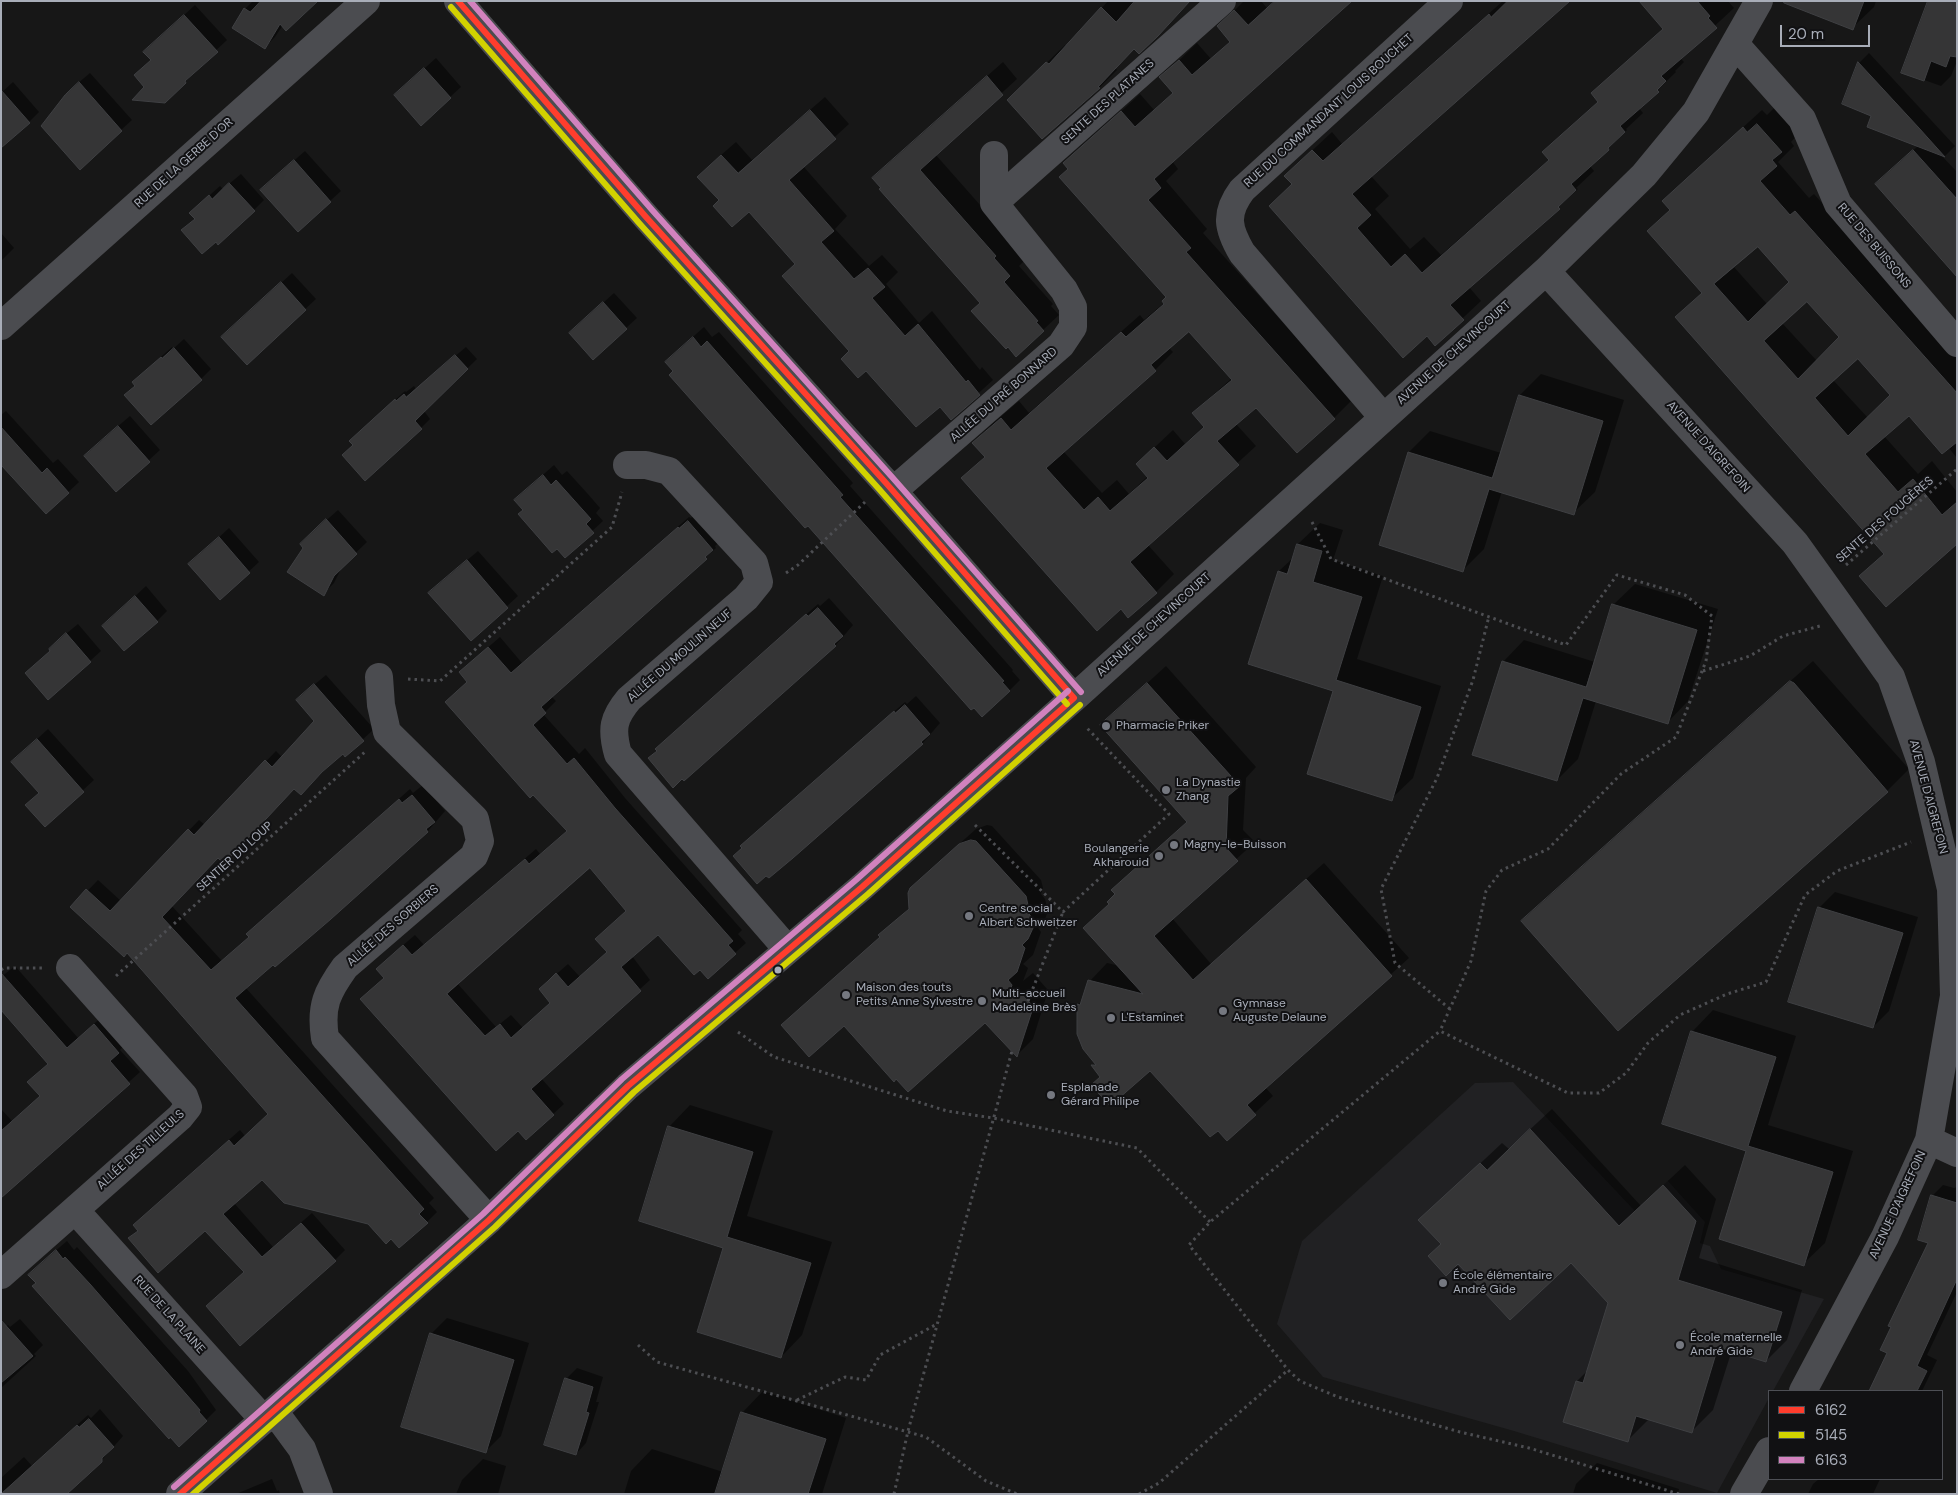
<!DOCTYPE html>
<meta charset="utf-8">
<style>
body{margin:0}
#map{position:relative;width:1958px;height:1495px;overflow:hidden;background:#171717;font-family:"DM Sans",sans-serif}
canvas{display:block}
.frame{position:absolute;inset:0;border:2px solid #a8adb8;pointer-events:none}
.legend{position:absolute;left:1768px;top:1390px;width:175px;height:90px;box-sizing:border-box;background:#111113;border:1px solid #4d4f55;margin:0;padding:6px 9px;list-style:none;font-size:15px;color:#a8adb8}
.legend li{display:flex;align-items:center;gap:10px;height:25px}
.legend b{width:25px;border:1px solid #4d4f55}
.scale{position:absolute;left:1780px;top:25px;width:90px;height:22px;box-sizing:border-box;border:2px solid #a8adb8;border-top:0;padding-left:6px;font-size:15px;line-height:18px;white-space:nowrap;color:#a8adb8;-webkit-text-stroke:4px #111113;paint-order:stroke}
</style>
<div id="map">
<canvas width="1958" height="1495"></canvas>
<div class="frame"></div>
<ul class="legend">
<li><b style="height:6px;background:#ff3d2d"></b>6162</li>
<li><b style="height:6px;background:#d2d200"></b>5145</li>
<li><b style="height:6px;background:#d282be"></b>6163</li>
</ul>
<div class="scale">20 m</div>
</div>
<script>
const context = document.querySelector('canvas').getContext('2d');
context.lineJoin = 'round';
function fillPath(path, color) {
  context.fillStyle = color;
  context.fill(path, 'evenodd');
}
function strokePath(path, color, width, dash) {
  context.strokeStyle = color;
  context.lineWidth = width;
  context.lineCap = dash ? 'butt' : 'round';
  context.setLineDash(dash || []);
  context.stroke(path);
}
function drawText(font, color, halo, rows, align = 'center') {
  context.font = font + ' "DM Sans",sans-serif';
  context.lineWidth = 4;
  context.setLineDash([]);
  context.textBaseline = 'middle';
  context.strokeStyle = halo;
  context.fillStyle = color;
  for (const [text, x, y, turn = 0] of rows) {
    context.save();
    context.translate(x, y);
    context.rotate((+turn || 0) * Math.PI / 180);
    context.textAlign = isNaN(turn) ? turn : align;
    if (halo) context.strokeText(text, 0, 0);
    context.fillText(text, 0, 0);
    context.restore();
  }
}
const built = new Path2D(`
 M1513 1082 1635 1211 1668 1181 1705 1222 1700 1243 1710 1246 1721 1269 1824 1299 1773 1391H1769V1398L1717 1493 1514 1431 1323 1377 1277 1324 1302 1241 1475 1083Z`);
const shadow = new Path2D(`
 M253 1 261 2 283 25 275 37 265 47 245 9Z
 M1108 1H1190L1158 36 1135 48 1115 68 1117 70 1099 88 1027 82 1065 45 1067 46Z
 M1244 1H1261L1267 8 1274 1H1351L1172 161 1178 169 1166 181 1207 229 1203 233 1352 400 1334 418 1257 406 1236 424 1256 446 1148 545 1174 574 1156 592 1121 607 963 478 985 456 974 443 991 425 1019 401 1029 413 1140 315 1144 320 1164 303 1168 297 1065 163 1140 94 1154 110 1174 92 1161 78 1197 43 1211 59 1231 41 1218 27ZM1189 330 1232 378 1193 413 1204 426 1185 444 1173 430 1137 464 1148 476 1129 494 1117 480 1102 493 1063 451 1155 370 1173 352 1169 348Z
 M1503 1H1568L1371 176 1389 196 1375 209 1410 249 1424 237 1441 255 1550 159 1543 152 1599 101 1593 93 1664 28 1650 1H1728L1734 8 1680 58 1684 62 1675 71 1676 72 1639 108 1643 113 1626 129 1627 130 1590 166 1594 171 1576 188 1578 189 1469 287 1481 301 1435 344 1285 176 1332 132 1342 144Z
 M1818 1H1876L1874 7 1852 28Z
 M195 5 227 40 195 70 196 71 165 101 146 87 152 60 144 52Z
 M1957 15V61L1951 76 1941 86 1902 72Z
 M1869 53 1955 146 1945 156 1940 154 1957 172V274L1889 172 1918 146 1873 115 1843 104 1859 63Z
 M436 58 461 87 450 97 406 85Z
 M1003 62 1017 79 935 154 1011 240 1025 260 1019 266 1053 304 1051 306 1059 315 1016 355 889 163Z
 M90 73 132 120 121 130 77 84Z
 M13 82 39 112 29 122 1 93Z
 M825 97 849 124 803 166 847 216 835 229 869 266 882 255 898 272 886 284 919 323 932 311 980 370 982 367 993 380 951 418 940 405 850 351 796 263 749 210 720 200 712 163 736 142 752 160Z
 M1776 106 1799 133 1791 142 1794 146 1778 162 1809 198 1814 194 1957 354V458L1948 447 1909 414 1884 436 1918 474 1932 461 1957 492V542L1861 576 1885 553 1677 317 1703 292 1648 231 1671 209 1664 201 1683 182 1762 110 1767 115ZM1758 245 1791 281 1767 304 1733 266ZM1807 301 1841 337 1817 361 1782 323ZM1858 358 1891 395 1868 418 1833 380Z
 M305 151 341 191 298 230 272 180Z
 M241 174 264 200 254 210 216 240 183 230 196 218 202 202 220 186 223 189Z
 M1 233 14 248 1 261Z
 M292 273 316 299 247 363 233 327Z
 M614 293 637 318 593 358 582 322Z
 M704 327 712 337 719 332 853 483 850 486 1013 670 1012 671 1020 680 1009 691 675 371 677 351Z
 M184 339 211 369 201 379 136 385 144 372 172 347 173 349Z
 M466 347 477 359 424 411 430 419 421 428 354 444 360 432 405 391 406 392 414 386 416 389Z
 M1541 374 1624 400 1595 492 1573 513 1502 491 1484 549 1463 570 1409 452 1430 431 1501 453 1520 395Z
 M6 411 53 463 58 459 79 482 46 513 1 463V415Z
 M130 416 160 450 116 490 96 445Z
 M554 465 562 475 567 471 587 493 600 508 596 513 603 521 565 556 526 490Z
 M338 510 367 542 343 565 334 583 323 594 312 533Z
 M699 511 723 539 715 546 716 548 551 696 556 701 543 714 579 754 585 748 625 798 742 930 738 934 746 943 708 977 658 933 632 956 650 980 541 1078 564 1104 527 1138 385 978 388 958 415 935 424 945 536 849 540 854 568 830 468 681 471 662 500 637 522 663 689 517 691 518ZM590 867 627 911 608 952 580 977 568 964 560 971 551 979 552 1002 523 1028 511 1015 496 1027 457 983Z
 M1320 523 1343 530 1333 560 1383 576 1357 659 1441 686 1413 778 1391 799 1335 690 1279 571 1295 556 1298 544Z
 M229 528 259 562 220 598 200 555Z
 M478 551 518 596 471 639 440 583Z
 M1635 584 1718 609 1688 701 1667 723 1596 701 1578 759 1557 780 1503 662 1524 640 1595 662 1613 605Z
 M146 586 167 611 157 621 114 616Z
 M829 598 853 625 835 646 649 759 667 738 818 604 820 606Z
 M78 624 101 651 48 699 51 650 61 638Z
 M1813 661 1909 769 1887 791 1618 1030 1522 921 1544 900Z
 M1166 666 1256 767 1246 778 1243 830 1255 842 1172 918 1211 964 1324 863 1409 958 1265 1087 1273 1096 1227 1139 1218 1129 1150 1069 1101 1077 1093 1065 1096 1063 1078 1005 1083 999 1090 981 1107 963 1120 966 1084 928 1110 903 1116 894 1113 890 1188 821 1120 708Z
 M326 675 374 729 346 755 343 752 295 788 218 856 171 905 222 961 250 936 258 924 410 789 413 793 423 785 445 811 428 831 330 918 245 987 434 1198 429 1203 437 1212 427 1222 391 1237 369 1223 262 1178 234 1203 273 1247 312 1213 345 1250 335 1260 245 1272 205 1229 130 1239 139 1230 145 1215 206 1160 240 1130 245 1136 269 1114 128 952 72 907 98 880 121 901 199 820 205 825 276 751 282 757 316 721 308 690Z
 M916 696 940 723 922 744 772 819 905 702 907 704Z
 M48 729 94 780 45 825 40 792 23 752Z
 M987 825 992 826 1041 880 1043 888 1041 894 1045 899 1048 911 1044 922 1038 928 1041 932 1033 955 1023 964 1028 968 1023 981 1033 973 1047 989V994L1033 1039 1017 1055 985 1021 783 1025 881 936 910 907 911 888 928 872 976 829Z
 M1835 892 1918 917 1889 1011 1873 1027 1819 908Z
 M15 966 78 1038 105 1014 128 1041 120 1050 140 1072 1 1197V1109L12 1121 41 1096 49 1063 1 977Z
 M1713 1010 1796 1036 1768 1125 1853 1151 1825 1243 1803 1264 1692 1032Z
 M690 1105 773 1131 747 1216 832 1242 802 1335 781 1357 725 1247 669 1127Z
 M1552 1109 1641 1206 1685 1165 1716 1199 1699 1258 1802 1290 1787 1340 1766 1361 1732 1350 1713 1410 1692 1431 1649 1419 1628 1440 1577 1381 1589 1369 1609 1302 1571 1261 1442 1244 1420 1220 1502 1143 1509 1149Z
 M1943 1185 1954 1188 1957 1187V1292L1927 1355 1937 1360 1922 1391H1870L1889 1352 1929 1242 1932 1196Z
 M67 1241 74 1250 77 1247 188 1371 216 1410 206 1420 37 1283 40 1264Z
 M447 1318 529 1343 501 1436 485 1452 431 1334Z
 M20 1319 43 1345 34 1354 36 1356 1 1388V1330L8 1325 10 1327Z
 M577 1368 603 1377 596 1402H599L586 1443 576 1454 566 1379Z
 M763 1391 846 1418 822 1494H624L631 1471 652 1449 723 1472 742 1413Z
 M100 1409 123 1436 101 1461 60 1494H1V1478L24 1457 32 1466 88 1415 91 1418Z
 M483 1459 506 1466 498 1494H456L462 1480Z
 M1597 1463 1679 1489 1678 1494H1573L1576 1484Z
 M272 1479 277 1491 279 1490 280 1494H236Z
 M1819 1479H1880L1873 1494H1808L1813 1484Z`);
const building = new Path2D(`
 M261 1H318L286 31 280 24 265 49 232 28 244 8 250 12Z
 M1135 1H1190L1158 36 1139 54 1134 49 1098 87 1100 88 1042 139 1007 100 1046 62 1049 64 1101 7 1116 22Z
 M1275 1H1352L1154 179 1161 188 1148 200 1191 248 1186 252 1335 419 1297 453 1256 408 1217 441 1239 465 1130 562 1157 593 1128 618 1121 609 1097 631 961 478 985 457 972 443 1001 418 1011 430 1121 332 1126 337 1164 304 1162 301 1166 297 1059 177 1068 169 1063 163 1121 111 1135 127 1173 93 1159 77 1179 60 1192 75 1230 42 1217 26 1234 10 1248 25ZM1189 332 1232 380 1192 413 1204 427 1167 461 1154 447 1136 464 1148 478 1110 511 1098 497 1084 510 1046 468 1156 371 1151 365Z
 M1508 1H1570L1352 194 1371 215 1357 228 1391 267 1405 254 1422 273 1549 160 1542 152 1598 102 1591 93 1663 29 1639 1H1697L1710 16 1708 18 1717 28 1661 76 1666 81 1657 90 1659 92 1620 126 1625 132 1608 148 1609 150 1571 184 1576 190 1558 207 1560 209 1450 305 1464 320 1435 346 1427 336 1403 358 1269 206 1292 184 1284 176 1312 150 1323 161 1489 14 1491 17Z
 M1784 1H1864L1853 30 1784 3Z
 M1928 1H1957V57L1950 56 1946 67 1931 61 1924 81 1901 73Z
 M184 15 218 52 185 81 186 83 165 103 132 100 144 87 134 75 151 60 143 52Z
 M1858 62 1919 128 1945 157 1867 127 1871 116 1842 104Z
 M424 68 451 98 421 126 394 95Z
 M987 76 1003 95 920 170 996 256 994 258 1010 276 1004 282 1038 321 1036 322 1044 331 1016 357 1008 347 1006 349 971 311 980 303 879 189 881 188 872 178Z
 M79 82 122 131 80 170 41 126 65 95Z
 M1 90 30 123 1 148Z
 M810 110 836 139 789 180 834 231 821 242 854 279 868 268 885 287 872 298 905 336 918 324 966 382 968 380 980 395 951 420 940 407 916 427 866 371 858 378 841 359 849 351 782 276 795 264 749 212 732 227 713 206 719 200 697 177 721 155 738 173Z
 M1757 124 1782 152 1772 160 1777 166 1760 181 1790 215 1795 211 1957 393V442L1942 454 1909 416 1865 454 1898 492 1913 479 1942 515 1957 502V544L1886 607 1859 576 1884 554 1675 317 1702 293 1647 231 1670 210 1662 201 1743 127 1747 132ZM1758 247 1789 282 1748 322 1714 284ZM1807 302 1839 337 1798 379 1764 341ZM1858 359 1890 395 1848 436 1815 398Z
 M1913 150 1957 199V277L1875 184Z
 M294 160 331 202 298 232 260 190Z
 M229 183 255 211 218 245 216 242 202 254 181 230 195 219 189 213 209 195 212 199Z
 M281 282 306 310 247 365 221 337Z
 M603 302 627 329 593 360 569 333Z
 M693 337 701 347 707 341 843 495 840 497 1004 681 1002 682 1010 691 982 717 974 708 971 710 808 526 805 528 669 375 673 371 665 362Z
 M174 348 202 380 151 425 124 395 135 386 132 382 161 357 162 358Z
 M455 355 468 369 415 421 422 429 365 481 342 455 353 445 349 441 395 399 396 401 404 394 406 397Z
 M1519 395 1603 421 1574 515 1489 489 1463 572 1379 545 1408 452 1492 478Z
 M118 426 150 462 116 492 84 456Z
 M1 427 42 473 47 468 69 493 46 514 1 465Z
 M543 475 551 485 556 480 591 519 586 524 594 533 565 558 557 549 552 553 518 514 523 510 514 500Z
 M326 519 357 554 334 576 324 596 287 572 303 548 300 544Z
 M688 521 713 550 705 557 707 559 541 707 546 713 533 725 567 764 574 758 615 808 733 941 728 945 736 954 708 979 700 970 694 975 658 935 621 967 641 991 531 1089 554 1115 526 1140 518 1131 496 1151 360 999 384 978 376 969 403 945 412 955 525 859 529 864 567 831 533 795 530 798 445 702 467 682 459 672 488 647 511 673 678 527 679 528ZM590 868 626 911 595 939 607 952 568 987 556 973 548 981 539 989 550 1003 511 1038 500 1024 485 1036 447 994Z
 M219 537 250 573 220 600 188 564Z
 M1297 544 1322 551 1313 582 1362 597 1336 680 1421 707 1392 801 1307 774 1333 691 1248 664 1278 571 1287 574Z
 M467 560 508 608 471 641 428 593Z
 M135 596 158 622 124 651 102 626Z
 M1612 604 1697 630 1668 724 1583 698 1557 781 1472 755 1502 661 1586 687Z
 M818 608 843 636 834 644 836 646 684 781 682 779 673 788 648 758 657 751 655 749 806 614 808 616Z
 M66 633 91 662 48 700 25 673 50 651 49 649Z
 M1790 681 1794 683 1888 792 1618 1031 1521 921Z
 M1147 683 1240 786 1228 796 1226 848 1238 861 1154 936 1193 980 1306 879 1392 976 1247 1105 1256 1115 1227 1141 1218 1131 1210 1137 1150 1071 1110 1106 1091 1085 1100 1077 1091 1065H1096L1083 1049 1077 1034V1004L1080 1005 1088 980 1143 994 1083 928 1109 904 1107 902 1115 894 1111 890 1187 822 1100 725Z
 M314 684 364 741 345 757 343 754 322 772 301 795 294 789 224 864 218 858 162 917 211 970 249 937 246 934 399 799 402 803 412 795 435 822 426 829 428 832 331 919 275 967 273 965 235 998 424 1209 419 1214 428 1223 399 1248 391 1239 386 1244 368 1224 284 1203 262 1180 223 1214 262 1257 301 1223 336 1261 240 1346 206 1306 244 1272 205 1231 158 1273 128 1238 138 1231 133 1225 194 1171 229 1140 234 1146 268 1114 127 953 124 957 70 907 86 889 110 911 188 829 194 835 265 760 272 767 314 721 296 700Z
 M905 705 930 734 921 742 923 744 793 858 769 878 766 876 757 884 733 856 742 848 740 846 894 711 895 713Z
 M37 739 84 792 45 827 25 805 39 793 11 762Z
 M971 840 976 841 1026 896 1028 905 1026 911 1030 915 1033 928 1028 939 1022 945 1025 948 1017 972 1008 980 1012 985 1009 994 1016 988 1032 1005V1011L1017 1057 985 1023 908 1092 896 1079 894 1082 844 1026 809 1057 781 1025 880 937 878 935 909 909 908 893 910 888 959 844Z
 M1818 907 1903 933 1873 1028 1788 1002Z
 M1 973 67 1048 94 1024 119 1053 110 1061 130 1084 1 1198V1131L40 1096 27 1082 48 1064 1 1010Z
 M1691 1031 1776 1057 1748 1146 1833 1172 1804 1266 1719 1239 1746 1151 1662 1124Z
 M668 1126 753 1152 727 1237 811 1263 781 1358 697 1332 723 1248 639 1221Z
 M1530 1129 1619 1226 1663 1185 1696 1221 1678 1280 1782 1312 1766 1362 1718 1347 1692 1433 1636 1416 1628 1442 1563 1422 1576 1381 1583 1383 1608 1303 1571 1263 1510 1320 1458 1264 1446 1276 1428 1256 1441 1244 1418 1220 1480 1163 1487 1170Z
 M1931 1195 1957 1203V1279L1917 1366 1927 1371 1917 1391H1869L1887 1353 1880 1350 1891 1327 1888 1326 1928 1243 1918 1240Z
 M56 1250 63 1259 65 1257 90 1284 200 1410 199 1412 207 1421 179 1447 170 1437 169 1439 32 1286 36 1283 28 1275Z
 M1 1320 33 1356 1 1383Z
 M430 1333 514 1360 486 1453 401 1427Z
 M565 1378 593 1387 586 1412 589 1413 576 1455 544 1445Z
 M741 1412 826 1439 808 1494H715Z
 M89 1419 114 1447 102 1458V1462L67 1494H1L77 1425 79 1427Z`);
const path = new Path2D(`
 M1312 522 1331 559 1566 645 1617 575 1685 595 1712 616 1706 661 1676 737 1621 774 1548 849 1502 870 1486 891 1471 961 1440 1031
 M1846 565 1957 469
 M786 573 798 565 865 502
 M1703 671 1750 656 1783 636 1820 626
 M408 679 440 681 612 527 622 492
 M975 825 1063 912 1169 814 1086 727
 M1 970 4 968H42
 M116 976 366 751
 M1028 1001 1063 912
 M1450 1009 1395 963 1381 889 1437 778 1473 680 1489 616
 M738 1032 774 1057 947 1111 993 1118 1137 1148 1210 1222
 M638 1345 657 1362 926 1437 986 1481 1017 1494
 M797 1400 845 1377 866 1380 880 1355 937 1324
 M894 1494 908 1431 1012 1051
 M1139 1494 1159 1483 1288 1370
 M1679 1494 1529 1448 1460 1432 1338 1397 1300 1381 1288 1370 1189 1245 1210 1222 1440 1031 1568 1093H1599L1626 1073 1648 1043 1680 1015 1727 994 1766 982 1805 895 1837 871 1911 842`);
const street = new Path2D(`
 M458 1 646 217 886 483 1074 698
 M1736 45 1802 119 1838 204 1957 343
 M994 203 1222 1
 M1546 271 1795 543 1891 677 1921 762 1951 889 1954 996 1929 1140 1885 1237 1803 1391
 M1 326 366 1
 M1383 417 1242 253C1228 229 1224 214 1242 190L1449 1
 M627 465H646L669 471 754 563 759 582 746 598 629 699C613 718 611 729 618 754L788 950
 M893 491 1061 345 1073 327V307L1064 290 994 203V155
 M379 677 381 705 387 732 475 819 480 841 474 856 345 967C327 992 320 1006 325 1038L489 1220
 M1929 1140 1957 1153
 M75 1210 264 1420
 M1 1275 180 1117 188 1107 184 1096 70 968
 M274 1411 302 1449 319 1494
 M180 1494 489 1220 628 1086 862 887 1074 698 1546 271 1644 175 1696 112 1759 1
 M1744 1494 1769 1451`);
const bus1 = new Path2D(`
 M458 1 646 217 886 483 1074 698
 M180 1494 489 1220 628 1086 862 887 1074 698`);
const bus2 = new Path2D(`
 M451 7 639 223 879 489 1067 704
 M193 1494 495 1227 634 1092 868 894 1080 705`);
const bus3 = new Path2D(`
 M470 1 653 211 892 477 1081 692
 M174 1487 483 1214 622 1079 856 880 1068 691`);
const markers = [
 [1106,726,5,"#757880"],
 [1166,790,5,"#757880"],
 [1174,845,5,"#757880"],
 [1159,856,5,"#757880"],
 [969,916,5,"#757880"],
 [778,970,4.5,"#a8adb8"],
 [846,995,5,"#757880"],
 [982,1001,5,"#757880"],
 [1223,1011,5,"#757880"],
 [1111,1018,5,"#757880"],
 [1051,1095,5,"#757880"],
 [1443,1283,5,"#757880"],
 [1680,1345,5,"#757880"]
];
const streetNames = [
 ["SENTE DES PLATANES",1108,102,-42],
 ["RUE DU COMMANDANT LOUIS BOUCHET",1329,111,-42],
 ["RUE DE LA GERBE D'OR",184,163,-42],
 ["RUE DES BUISSONS",1874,246,50],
 ["AVENUE DE CHEVINCOURT",1454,353,-42],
 ["ALLÉE DU PRÉ BONNARD",1004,395,-41],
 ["AVENUE D'AIGREFOIN",1708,447,48],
 ["SENTE DES FOUGÈRES",1885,520,-41],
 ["AVENUE DE CHEVINCOURT",1154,625,-42],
 ["ALLÉE DU MOULIN NEUF",680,656,-41],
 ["AVENUE D'AIGREFOIN",1928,797,75],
 ["SENTIER DU LOUP",235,857,-42],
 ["ALLÉE DES SORBIERS",393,926,-41],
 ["ALLÉE DES TILLEULS",141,1150,-42],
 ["AVENUE D'AIGREFOIN",1898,1205,-65],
 ["RUE DE LA PLAINE",169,1315,48]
];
const poiNames = [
 ["Pharmacie Priker",1116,726],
 ["La Dynastie",1176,783],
 ["Zhang",1176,797],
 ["Magny-le-Buisson",1184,845],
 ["Boulangerie",1149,849,"right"],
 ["Akharouid",1149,863,"right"],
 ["Centre social",979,909],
 ["Albert Schweitzer",979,923],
 ["Maison des touts",856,988],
 ["Petits Anne Sylvestre",856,1002],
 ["Multi-accueil",992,994],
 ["Madeleine Brès",992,1008],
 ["Gymnase",1233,1004],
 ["Auguste Delaune",1233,1018],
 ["L'Estaminet",1121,1018],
 ["Esplanade",1061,1088],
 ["Gérard Philipe",1061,1102],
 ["École élémentaire",1453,1276],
 ["André Gide",1453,1290],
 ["École maternelle",1690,1338],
 ["André Gide",1690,1352]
];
fillPath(built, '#212123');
fillPath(shadow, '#0007');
fillPath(building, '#353536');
strokePath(building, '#3f4043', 1);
strokePath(path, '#4d4e52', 3, [2.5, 4]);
strokePath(street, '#4b4c50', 28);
strokePath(bus1, '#ff3d2d', 6);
strokePath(bus2, '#d2d200', 6);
strokePath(bus3, '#d282be', 6);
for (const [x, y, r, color] of markers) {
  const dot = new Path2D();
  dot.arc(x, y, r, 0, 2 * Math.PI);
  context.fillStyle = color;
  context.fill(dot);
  strokePath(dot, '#111113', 2);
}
drawText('12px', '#a8adb8', '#111113', streetNames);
drawText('12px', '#a8adb8', '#111113', poiNames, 'left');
</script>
